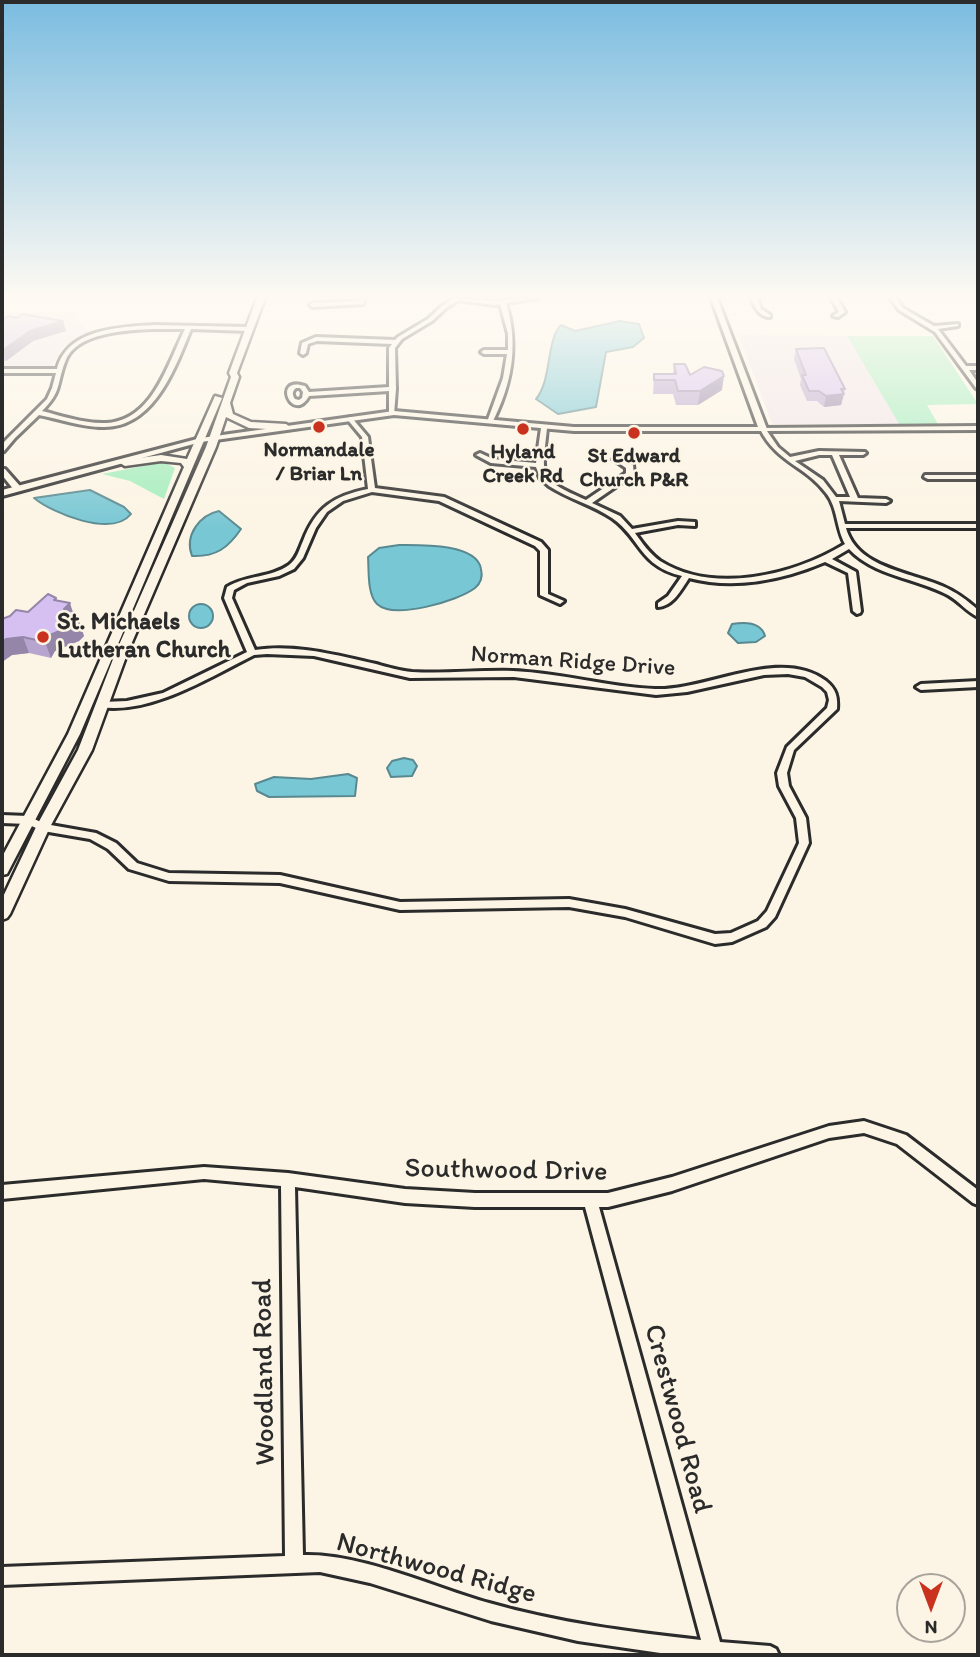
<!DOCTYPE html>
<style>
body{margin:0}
#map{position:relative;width:980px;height:1657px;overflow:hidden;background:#fcf5e5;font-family:Itim,sans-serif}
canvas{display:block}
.frame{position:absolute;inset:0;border:4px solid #2b2b2b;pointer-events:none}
.north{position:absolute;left:896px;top:1573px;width:70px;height:70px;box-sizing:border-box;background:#fcf5e5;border:2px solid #a8a49b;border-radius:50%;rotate:180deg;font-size:19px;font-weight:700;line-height:28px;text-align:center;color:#2b2b2b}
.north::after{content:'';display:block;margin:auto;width:24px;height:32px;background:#c8321e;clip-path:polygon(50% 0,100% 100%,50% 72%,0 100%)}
</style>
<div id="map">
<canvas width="980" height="1657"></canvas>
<div class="frame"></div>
<div class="north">N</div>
</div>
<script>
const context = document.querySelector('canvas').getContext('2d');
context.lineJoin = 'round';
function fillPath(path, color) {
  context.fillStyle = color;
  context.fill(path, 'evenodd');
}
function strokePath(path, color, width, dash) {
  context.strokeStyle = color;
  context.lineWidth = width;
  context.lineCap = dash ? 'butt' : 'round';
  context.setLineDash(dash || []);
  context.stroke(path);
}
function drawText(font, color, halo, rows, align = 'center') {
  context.font = font + ' Itim,sans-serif';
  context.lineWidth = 5;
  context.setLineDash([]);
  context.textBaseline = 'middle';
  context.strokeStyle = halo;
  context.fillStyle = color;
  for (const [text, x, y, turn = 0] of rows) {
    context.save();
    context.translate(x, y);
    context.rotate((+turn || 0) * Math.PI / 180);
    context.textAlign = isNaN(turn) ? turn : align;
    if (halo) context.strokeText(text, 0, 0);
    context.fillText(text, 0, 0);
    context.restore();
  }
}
const built = new Path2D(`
 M68 311 89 332 62 348 52 367H2V312Z
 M739 335 847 336 899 424H772Z`);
const green = new Path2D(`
 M847 336H933L978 404 927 405 938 424H899Z
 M164 462 175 468 164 499 130 481 102 474Z`);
const water = new Path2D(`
 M620 321 639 324 644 338 633 347 606 352 596 407 558 414 536 399C552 380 546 340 561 325L575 331Z
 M90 490 124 507 131 514C112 538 52 513 34 498Z
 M219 511 241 529C228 548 216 557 192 556 184 535 200 515 219 511Z
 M399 545C419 545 477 543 481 569 483 577 481 583 475 588 458 601 394 620 377 604 367 594 369 570 368 557L379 548Z
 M189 616a12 12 0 1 1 24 0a12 12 0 1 1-24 0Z
 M732 624C744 622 761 622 765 636L756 642 738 643 728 633Z
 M404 758 413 760 417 766 412 776 391 777 387 768 392 761Z
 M348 774 357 778 355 796 269 797 257 791 255 784 274 777 311 779Z`);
const minor = new Path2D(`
 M359 298H365L363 304 313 307 310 305 313 303 359 301Z
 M450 298 494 301 538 298 506 303C519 345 512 384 492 423L487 422 503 378 507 354H484L481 352 484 350H508V334L500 304 494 305 459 300 446 308 432 321 402 339 395 348 396 389 394 415 389 414V391L309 396C293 425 271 375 305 386L309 392 389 387V348L392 344 317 341 308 344 306 353 303 355 300 353 302 343 316 337 395 340 398 337 428 319 442 306 452 299ZM296 388H300L303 392 302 398 299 400 295 399C292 395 292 391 296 388Z
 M751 298H757L761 309 770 315V317C759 317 755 307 751 298Z
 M831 298H837L845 312 838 317 833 316 839 312Z
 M890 298H896L903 308 934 326 958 324V326L938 329 966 366H978V370H969L978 383V389L976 388 935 332 899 310Z
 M154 325 249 327 252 329 249 331 191 329C175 368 154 428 103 427 81 427 60 419 39 415L15 438 4 451 2 452V445L5 441 47 399 52 388 56 373H2V369H57C67 329 119 327 154 325ZM154 329H185C168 363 153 421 106 423 85 424 62 416 42 411 62 391 56 386 65 362 75 332 128 330 154 329Z
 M350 417 352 418 368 437 375 488 444 497 541 542 548 550V594L564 601 560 604 540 595V551L535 546 439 501 372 492 343 501 327 512 316 528 303 558 294 569 279 576 247 583 234 590 232 598 255 650C296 644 336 655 376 664 387 667 400 671 412 672 445 674 479 670 513 671 561 673 608 687 655 689 707 691 780 646 826 681 836 689 838 697 837 709L794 750 787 773 789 786 806 818 809 843 775 917 766 927 732 942 715 944 625 917 569 907 400 910 280 883 169 881 129 869 108 849 90 839 43 831 27 824 2 823V815L28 816 45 824 96 833 116 843 137 863 169 873 280 875 400 902 569 899 625 909 715 934 731 933 758 921 767 911 799 843 796 818 779 786 777 773 787 747 827 708 829 700 827 692 822 687 805 677 788 674 764 675 687 692 656 695 514 677 410 678 314 656 267 654 254 655C210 677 150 715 100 707L98 705 100 703 103 702 127 701 163 693 247 652 224 598 227 587C246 575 271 578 289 565 297 559 299 550 303 541 316 507 334 496 368 489L362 437 347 419Z
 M544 426 547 428C542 478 537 478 586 500L626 473V468L613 459 619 458 633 465 634 474 592 503 620 516 632 529 678 521 695 522V526L678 525 635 533C642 543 650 554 660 561 714 595 794 575 845 544 836 528 838 508 826 493 806 466 777 463 760 429L761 428 978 426V430L767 431 778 447 790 457 819 451 865 452 866 453 863 455H839L858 498 886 499 890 501 886 503 839 501 845 524H978V528H846C857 568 910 572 942 586 956 592 967 600 978 610V617C967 612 959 601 948 595 916 578 874 576 849 549L832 559 856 572 861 611 860 613 857 614 853 611 848 573 825 562C783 580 734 590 689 578 681 590 673 606 658 607V603L668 596 682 576C639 566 641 538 612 518 593 505 569 499 549 486L540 478 536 467 491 463 476 455 480 453 493 459 536 463 541 428ZM819 455H832L850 497H836L823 480 795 461Z
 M2 469H5L20 486V490H14L2 475Z
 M925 475H978V479H928L924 477Z
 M978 681V687L921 690 916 687 921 684Z
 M864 1121 906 1135 978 1190V1205L973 1203 897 1144 864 1133 829 1138 672 1191 608 1207H599L720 1642 770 1646 776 1649 779 1655H674L578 1641 491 1621 370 1583 320 1572 2 1585V1567L285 1556 281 1186 204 1179 2 1199V1185L204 1167 288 1173 405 1189 475 1193H608L672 1177 829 1126ZM295 1187 405 1203 475 1207H585L701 1640C630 1632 558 1623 489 1603 433 1587 360 1553 303 1555Z`);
const tertiary = new Path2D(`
 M711 298H717L767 429 766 431H574L394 415 201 442 2 496V490L201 438 394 411 574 427H758Z`);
const secondary = new Path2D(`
 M257 298H265L237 373 239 377 230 403 233 414 251 422 286 424 290 427 286 430 249 428 226 417 216 447 127 654 92 750 50 827 10 914 7 918 2 920V899L36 827 78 750 115 654 206 447 231 377 229 373Z
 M215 396 222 398 80 734 7 874 2 875V857L68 734 184 467 181 463 161 461 125 466 120 463 125 460 161 455 187 459Z`);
const wall = new Path2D(`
 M2 320 66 331 33 341 6 361 2 360Z
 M796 349 845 389 841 405 824 407 817 401H807L800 385 801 379 794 359Z
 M674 364 690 375 722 390 698 405H676L673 394H653L654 374H673Z
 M56 598 58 601 73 612 84 636 79 641 55 651 51 658 29 653 12 655 2 662V619L28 612Z`);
const shadedWall = new Path2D(`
 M63 321 66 331 33 341 6 361 3 350 30 331Z
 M724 376 722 390 698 405 700 391Z
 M844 394 841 405 824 407 826 396Z
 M70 603 75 619 64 609Z
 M79 620 84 636 79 641 55 651 51 658 45 642 50 635Z
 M23 637 29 653 12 655 2 662V642L6 639Z`);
const building = new Path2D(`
 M22 314 63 321 30 331 3 350H2V320L8 316 17 318Z
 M824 348 845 389H841L844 394 826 396 819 391H809L802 375H806L796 349Z
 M674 364H685L690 375 704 367 722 371 724 376 700 391H678L675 380H654V374H676Z
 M48 594 56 598 54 600 70 603 64 609 73 612 79 620 74 625 50 635 45 642 23 637 6 639 2 642V619L10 616 16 610 28 612Z`);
const markers = [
 [319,427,7,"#c8321e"],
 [523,429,7,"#c8321e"],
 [634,433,7,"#c8321e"],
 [43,637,7,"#c8321e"]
];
const farPoinames = [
 ["Normandale",319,451],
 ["/ Briar Ln",319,475],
 ["Hyland",523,453],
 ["Creek Rd",523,477],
 ["St Edward",634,457],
 ["Church P&R",634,481]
];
const poiNames = [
 ["St. Michaels",57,623],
 ["Lutheran Church",57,651]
];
const streetNames = [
 ["Norman Ridge Drive",573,662,4]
];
const nearStreetnames = [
 ["Southwood Drive",506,1171,1],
 ["Woodland Road",265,1372,-91],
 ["Crestwood Road",677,1419,75],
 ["Northwood Ridge",436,1569,15]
];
fillPath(built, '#f0e5e9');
fillPath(green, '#a4edbc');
fillPath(water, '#78c7d4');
strokePath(water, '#598990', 2);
strokePath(minor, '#2b2b2b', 6);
strokePath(tertiary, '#2b2b2b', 6);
strokePath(secondary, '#2b2b2b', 5);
fillPath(minor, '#fcf5e5');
fillPath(tertiary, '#fcf5e5');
fillPath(secondary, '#fcf5e5');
fillPath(wall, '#b7a5cf');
fillPath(shadedWall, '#9586a9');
fillPath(building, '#d5c0f1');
strokePath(building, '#9586a9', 2);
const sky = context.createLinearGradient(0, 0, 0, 530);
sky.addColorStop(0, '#7bbce0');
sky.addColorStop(0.56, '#fefaf3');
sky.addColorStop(1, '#fefaf300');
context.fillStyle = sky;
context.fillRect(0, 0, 980, 530);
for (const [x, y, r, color] of markers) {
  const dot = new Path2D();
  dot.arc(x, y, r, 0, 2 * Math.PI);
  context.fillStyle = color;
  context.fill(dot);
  strokePath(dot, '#fcf5e5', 2.5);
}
drawText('bold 21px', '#2b2b2b', '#fcf5e5', farPoinames);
drawText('bold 24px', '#2b2b2b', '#fcf5e5', poiNames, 'left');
drawText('24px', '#2b2b2b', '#fcf5e5', streetNames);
drawText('28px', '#2b2b2b', '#fcf5e5', nearStreetnames);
</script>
